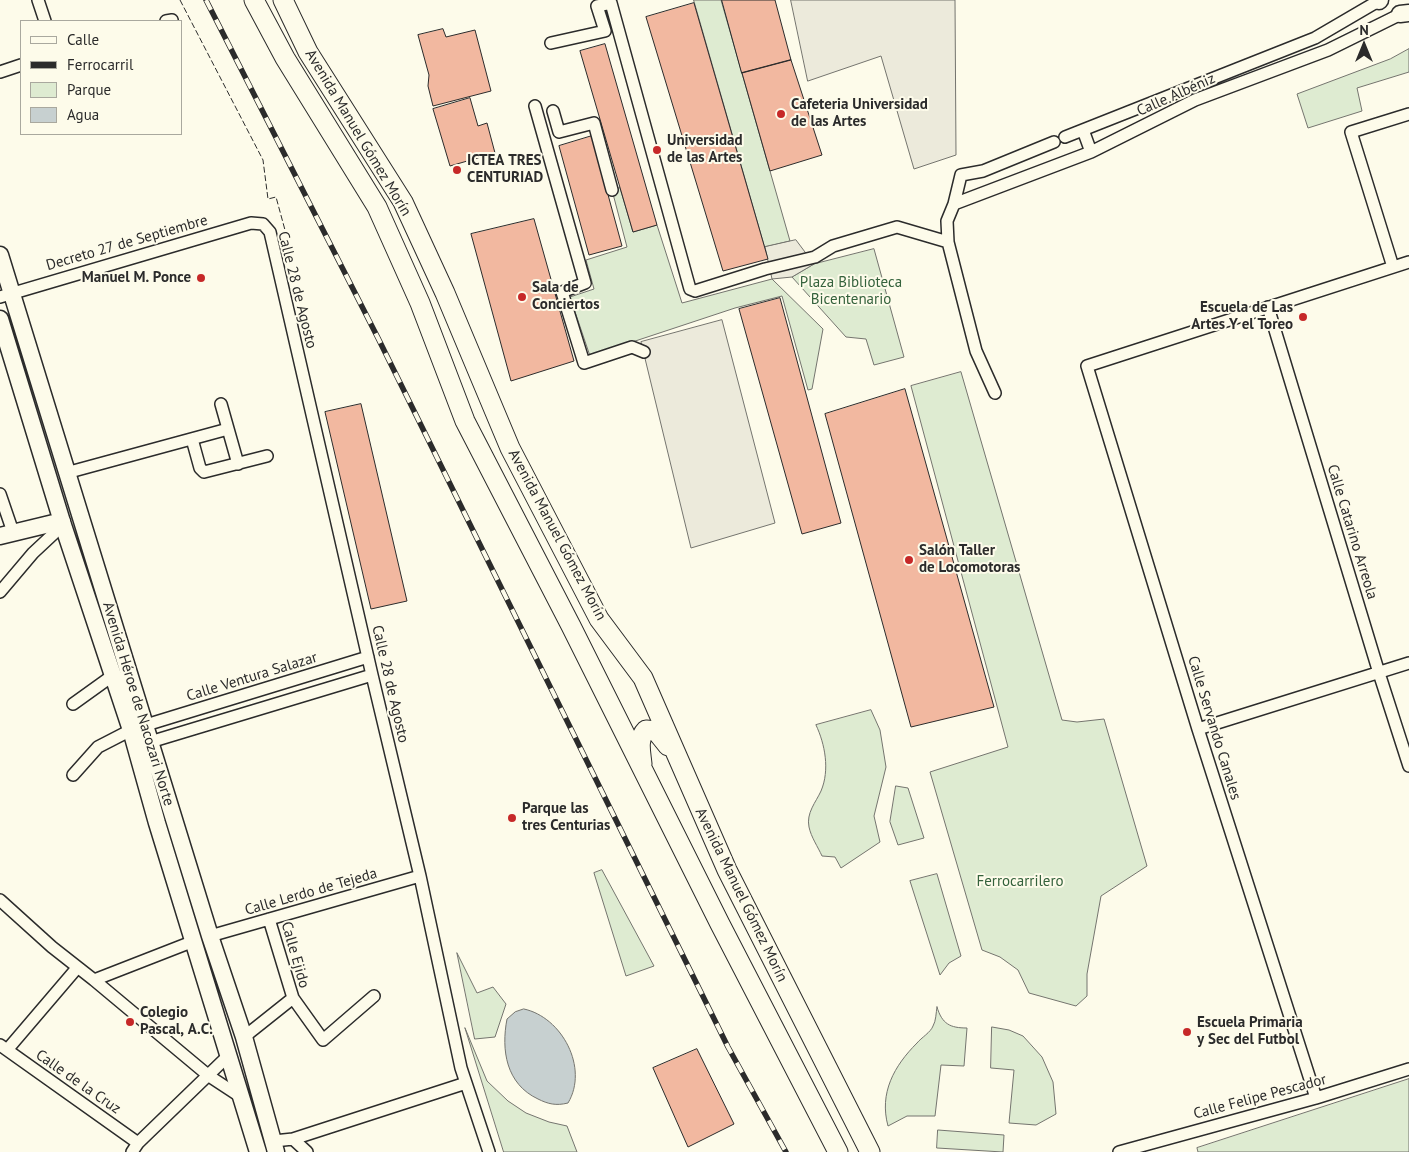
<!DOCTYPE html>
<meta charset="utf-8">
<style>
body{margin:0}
#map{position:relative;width:1409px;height:1152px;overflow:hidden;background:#fdfbea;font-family:"PT Sans",sans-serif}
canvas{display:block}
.legend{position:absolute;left:20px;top:20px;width:162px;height:115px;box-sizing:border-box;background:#fdfbea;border:1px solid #a9a89e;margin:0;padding:6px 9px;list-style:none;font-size:15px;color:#2b2b2b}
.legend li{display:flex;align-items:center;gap:10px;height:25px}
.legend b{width:25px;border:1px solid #a9a89e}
.north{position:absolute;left:1339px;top:20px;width:50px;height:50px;-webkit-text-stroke:4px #fdfbea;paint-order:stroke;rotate:0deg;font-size:14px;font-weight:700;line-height:20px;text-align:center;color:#2b2b2b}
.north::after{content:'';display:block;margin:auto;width:18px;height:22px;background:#2b2b2b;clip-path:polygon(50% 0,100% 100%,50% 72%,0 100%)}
</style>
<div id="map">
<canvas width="1409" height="1152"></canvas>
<ul class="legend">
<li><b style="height:6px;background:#fdfbea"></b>Calle</li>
<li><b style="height:6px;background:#2b2b2b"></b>Ferrocarril</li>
<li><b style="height:14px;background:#deebd1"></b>Parque</li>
<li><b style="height:14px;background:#c7d0d0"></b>Agua</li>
</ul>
<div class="north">N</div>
</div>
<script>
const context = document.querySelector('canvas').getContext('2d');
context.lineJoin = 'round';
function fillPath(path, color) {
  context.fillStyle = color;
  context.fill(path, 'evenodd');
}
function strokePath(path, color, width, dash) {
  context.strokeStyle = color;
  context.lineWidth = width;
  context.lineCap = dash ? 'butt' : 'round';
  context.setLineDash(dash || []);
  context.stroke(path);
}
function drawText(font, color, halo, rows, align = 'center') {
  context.font = font + ' "PT Sans",sans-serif';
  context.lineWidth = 4;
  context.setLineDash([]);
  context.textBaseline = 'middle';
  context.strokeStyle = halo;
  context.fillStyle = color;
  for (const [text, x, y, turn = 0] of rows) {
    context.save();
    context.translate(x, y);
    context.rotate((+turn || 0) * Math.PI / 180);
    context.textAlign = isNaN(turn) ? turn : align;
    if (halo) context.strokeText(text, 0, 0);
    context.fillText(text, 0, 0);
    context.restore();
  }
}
const green = new Path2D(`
 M694 0H721L790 241 765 247Z
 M1409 49V72L1357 88 1362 111 1308 128 1297 94 1390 59Z
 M620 188 633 232 657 225 682 303 772 279 823 329 812 389 808 390 782 296 735 308 590 356 570 297 594 289 586 260 627 247 612 190Z
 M874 249 904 357 874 365 866 339 846 337 792 277 814 264Z
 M961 372 1062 720 1077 722 1104 719 1147 866 1101 896 1087 974V996L1076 1006 1029 993 1018 970 1000 957 982 950 930 772 1008 747 911 386Z
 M871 710 880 730 886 767 874 816 880 842 841 868 835 857 822 856C818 847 811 837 809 827 806 813 816 802 821 791 830 770 825 744 816 725Z
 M896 786 908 788 924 838 898 845 890 822Z
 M602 870 654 966 626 976 594 873Z
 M937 874 961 956 949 963 940 975 910 881Z
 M457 953 477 993 493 987 506 1004 495 1037 475 1039Z
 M937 1007C942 1024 950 1028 967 1028L964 1066 941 1065 935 1116H907L888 1126C879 1093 894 1066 917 1043 921 1038 931 1032 933 1026 936 1021 936 1013 937 1007Z
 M992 1027 1009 1030 1023 1036 1042 1057 1053 1082 1056 1114 1036 1125 1009 1123 1014 1070 991 1068Z
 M465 1028 487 1081 508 1101 526 1113 549 1122 567 1126 577 1152H504Z
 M1409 1079V1152H1198L1197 1148Z
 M938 1130 1004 1135 1003 1152 937 1148Z`);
const parking = new Path2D(`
 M791 0H955L956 155 914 169 881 56 808 81Z
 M796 240 814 264 792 277 772 279 765 247Z
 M722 320 775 523 691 548 641 342Z`);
const water = new Path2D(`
 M524 1009C562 1017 589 1068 568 1103 556 1106 548 1104 538 1099 506 1084 501 1050 507 1019L515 1012Z`);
const building = new Path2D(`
 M722 0H775L791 60 742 73Z
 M694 3 768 259 723 271 646 17Z
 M443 29 446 37 475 30 491 91 433 106 428 86 429 75 418 35Z
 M605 44 657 225 633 232 580 51Z
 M791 60 822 155 770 171 742 73Z
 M470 98 478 126 487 123 495 153 450 166 433 109Z
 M592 136 622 246 589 255 559 146Z
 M534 219 574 361 511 381 471 234Z
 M780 298 841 523 802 534 739 309Z
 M905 389 994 707 911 727 825 414Z
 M361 404 407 601 371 609 325 412Z
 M697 1049 734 1124 688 1147 653 1068Z`);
const street = new Path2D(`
 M38 0 45 21
 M166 21 172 20
 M551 43 605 31 597 6 611 3 690 289 695 291 765 269 815 257 833 246 897 227 948 242
 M0 72 21 65
 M535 106 585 283 562 292 584 363 632 347 644 352
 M553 111 559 132 594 123 612 190
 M1083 130 1091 152
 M1065 137 1315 38 1380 0
 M954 204 1091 152 1195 100 1328 50 1405 12
 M1393 267 1351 132 1409 114
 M0 297 251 223 263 224 270 232 372 675 420 876 461 1068 489 1152
 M1268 307 1379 673 1409 766
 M995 393 976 351 948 242 947 221 954 204 961 175 983 171 1054 142
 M221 404 238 464
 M192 439 200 468 204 472 267 456
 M66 473 228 429
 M0 494 13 532
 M0 592 33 553 63 525
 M73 704 112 676
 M146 725 368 657
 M1198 729 1409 663
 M150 742 372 675
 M73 775 98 747 131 730
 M0 900 52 947 94 980 209 1076 241 1097
 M269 919 293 998 323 1040 374 996
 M210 936 420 876
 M94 980 194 941
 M244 1037 293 998
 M0 1045 138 1143
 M7 1050 77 968
 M1316 1098 1198 729 1087 366 1409 262
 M293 1139 307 1152
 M274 1141 293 1139 466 1083
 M132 1152 138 1143 228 1056
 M1119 1152 1316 1098 1409 1069`);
const secondary = new Path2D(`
 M1379 1 1380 0
 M1400 14 1409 13
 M0 255 210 936 244 1037 276 1152
 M0 319 63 525 131 730 157 823 258 1152
 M0 536 62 521`);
const primary = new Path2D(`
 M254 0 285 58 377 207 420 303 465 421 571 626 720 924 838 1152
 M283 0 308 52 403 202 445 293 510 448 599 619 643 678 727 870 870 1152
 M642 764C641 753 637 739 646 730L656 731 668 746`);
const rail = new Path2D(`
 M206 0 378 338 728 1047 786 1152`);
const fence = new Path2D(`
 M180 0 263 160 268 199 276 197 285 230`);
const markers = [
 [781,114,5,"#c62828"],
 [657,150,5,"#c62828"],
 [457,170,5,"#c62828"],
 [201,278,5,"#c62828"],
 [522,297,5,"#c62828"],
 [1303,317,5,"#c62828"],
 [909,560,5,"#c62828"],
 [512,818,5,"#c62828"],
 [130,1022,5,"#c62828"],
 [1187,1032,5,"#c62828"]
];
const streetNames = [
 ["Calle Albéniz",1176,95,-24],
 ["Avenida Manuel Gómez Morín",358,133,59],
 ["Decreto 27 de Septiembre",127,243,-16],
 ["Calle 28 de Agosto",297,290,76],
 ["Calle Catarino Arreola",1352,532,73],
 ["Avenida Manuel Gómez Morín",557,535,62],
 ["Calle Ventura Salazar",252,677,-17],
 ["Calle 28 de Agosto",390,684,77],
 ["Avenida Héroe de Nacozari Norte",138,704,73],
 ["Calle Servando Canales",1214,728,73],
 ["Calle Lerdo de Tejeda",311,892,-16],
 ["Avenida Manuel Gómez Morín",741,895,64],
 ["Calle Ejido",295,955,74],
 ["Calle de la Cruz",78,1082,35],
 ["Calle Felipe Pescador",1260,1097,-15]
];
const poiNames = [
 ["Cafeteria Universidad",791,105],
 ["de las Artes",791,122],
 ["Universidad",667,141],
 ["de las Artes",667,158],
 ["ICTEA TRES",467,161],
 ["CENTURIAD",467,178],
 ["Manuel M. Ponce",191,278,"right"],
 ["Sala de",532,288],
 ["Conciertos",532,305],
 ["Escuela de Las",1293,308,"right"],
 ["Artes Y el Toreo",1293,325,"right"],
 ["Salón Taller",919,551],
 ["de Locomotoras",919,568],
 ["Parque las",522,809],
 ["tres Centurias",522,826],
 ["Colegio",140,1013],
 ["Pascal, A.C.",140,1030],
 ["Escuela Primaria",1197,1023],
 ["y Sec del Futbol",1197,1040]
];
const parkNames = [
 ["Plaza Biblioteca",851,283],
 ["Bicentenario",851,300],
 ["Ferrocarrilero",1020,882]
];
fillPath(green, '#deebd1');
strokePath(green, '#74746e', 1);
fillPath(parking, '#eceadb');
strokePath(parking, '#74746e', 1);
fillPath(water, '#c7d0d0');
strokePath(water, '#74746e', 1);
fillPath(building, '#f2b8a0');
strokePath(building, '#2b2b2b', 1);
strokePath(street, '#2b2b2b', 14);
strokePath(secondary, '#2b2b2b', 19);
strokePath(primary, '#2b2b2b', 21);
strokePath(street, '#fdfbea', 11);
strokePath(secondary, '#fdfbea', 16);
strokePath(primary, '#fdfbea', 19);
strokePath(rail, '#2b2b2b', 5.5);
strokePath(rail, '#fdfbea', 4, [11]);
strokePath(fence, '#2b2b2b', 1, [6, 2.5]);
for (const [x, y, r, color] of markers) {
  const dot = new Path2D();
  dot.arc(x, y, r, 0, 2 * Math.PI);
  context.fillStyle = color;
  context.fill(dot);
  strokePath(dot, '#fdfbea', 2);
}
drawText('15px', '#2b2b2b', '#fdfbea', streetNames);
drawText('bold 15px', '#2b2b2b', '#fdfbea', poiNames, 'left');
drawText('15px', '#34623c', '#fdfbea', parkNames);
</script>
